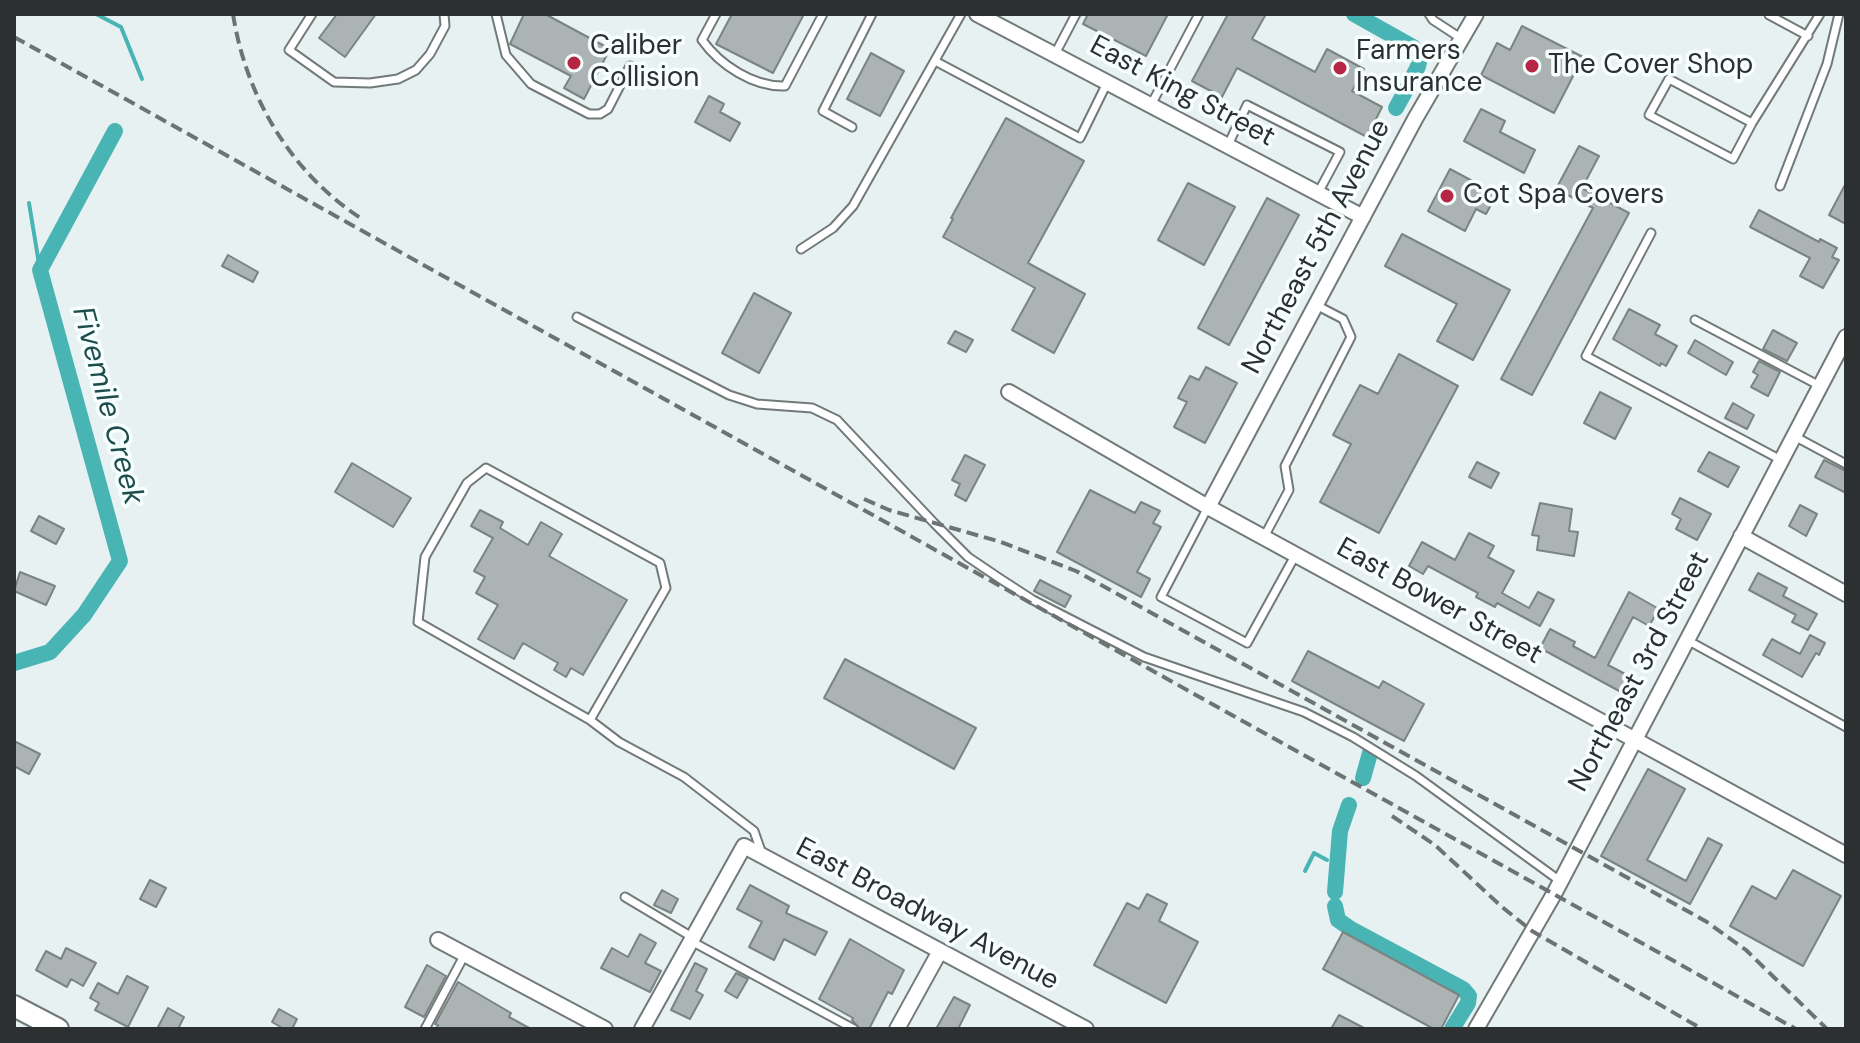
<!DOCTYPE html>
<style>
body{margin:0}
#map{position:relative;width:1860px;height:1043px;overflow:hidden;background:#e8f1f1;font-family:"DM Sans",sans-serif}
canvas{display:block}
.frame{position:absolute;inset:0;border:16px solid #2c3030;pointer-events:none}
</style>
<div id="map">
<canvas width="1860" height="1043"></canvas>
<div class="frame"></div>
</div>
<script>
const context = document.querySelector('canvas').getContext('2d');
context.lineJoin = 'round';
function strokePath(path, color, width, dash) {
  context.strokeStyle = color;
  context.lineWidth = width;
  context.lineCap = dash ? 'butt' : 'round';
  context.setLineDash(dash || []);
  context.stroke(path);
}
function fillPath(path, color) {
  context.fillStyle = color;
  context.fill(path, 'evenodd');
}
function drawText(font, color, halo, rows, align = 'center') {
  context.font = font + ' "DM Sans",sans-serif';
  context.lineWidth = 7;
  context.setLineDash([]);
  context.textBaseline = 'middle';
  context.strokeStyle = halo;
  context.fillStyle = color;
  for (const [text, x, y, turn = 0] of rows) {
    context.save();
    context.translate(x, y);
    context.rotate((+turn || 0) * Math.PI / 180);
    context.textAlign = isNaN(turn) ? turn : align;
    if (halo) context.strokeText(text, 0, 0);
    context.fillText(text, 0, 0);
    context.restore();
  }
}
const stream = new Path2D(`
 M96 14 121 27 142 79
 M29 203 40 270
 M1305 871 1314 853 1327 860`);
const canal = new Path2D(`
 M1354 14 1413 47C1421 58 1421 63 1414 74
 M1396 108 1407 88
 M14 663 50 652 84 615 120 561 40 270 115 131
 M1363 778 1370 753
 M1335 892 1340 831 1349 805
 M1335 906 1338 920 1351 929 1463 989 1469 996 1468 1003 1452 1029`);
const building = new Path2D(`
 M337 14H376L345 57 319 38Z
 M524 14H545L610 49 584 99 564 88 571 76 510 44Z
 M732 14H804L773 73 716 44Z
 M1088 14H1168L1146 56 1083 24Z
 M1228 14H1266L1252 39 1315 72 1327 49 1364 69 1352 91 1382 107 1367 137 1237 68 1222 97 1192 81Z
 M1522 26 1583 57 1554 113 1481 75 1497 43 1510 50Z
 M871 53 904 71 880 116 847 99Z
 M709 96 724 104 720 112 740 123 730 141 695 122Z
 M1481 109 1505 121 1500 132 1535 150 1524 173 1464 141Z
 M1006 118 1084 161 1028 263 1085 294 1054 353 1012 330 1035 288 943 237 953 219 951 218Z
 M1579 146 1599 156 1582 188 1629 213 1532 395 1501 379 1593 208 1556 189Z
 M1450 169 1497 194 1486 214 1476 209 1465 231 1428 211Z
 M1188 183 1235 207 1204 265 1158 240Z
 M1846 183V224L1829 215Z
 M1267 198 1299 215 1229 345 1198 328Z
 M1759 210 1819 242 1820 239 1837 248 1832 257 1839 260 1823 288 1800 276 1810 258 1750 227Z
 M1402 234 1510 290 1473 360 1437 341 1457 304 1385 266Z
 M228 255 258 272 253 282 222 266Z
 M754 293 791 313 759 373 722 353Z
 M1629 309 1660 325 1655 334 1677 346 1666 366 1661 363 1660 366 1613 339Z
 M1773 330 1797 343 1787 361 1763 349Z
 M955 331 973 340 966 352 948 343Z
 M1695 340 1733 362 1726 375 1688 353Z
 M1399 354 1458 386 1379 533 1320 502 1351 444 1333 435 1360 385 1378 394Z
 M1759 361 1780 372 1768 396 1751 387 1758 375 1753 372Z
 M1206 367 1237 383 1205 443 1174 427 1187 402 1178 398 1190 376 1199 380Z
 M1600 392 1631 408 1615 439 1584 423Z
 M1733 403 1754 415 1747 429 1725 418Z
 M1709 452 1739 467 1728 487 1698 471Z
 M965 455 985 465 966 501 955 495 960 484 952 480Z
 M1824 460 1846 471V493L1815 477Z
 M1477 462 1499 473 1491 488 1469 477Z
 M352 463 411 498 393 527 335 492Z
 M1090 490 1135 513 1141 502 1160 511 1153 523 1161 527 1137 572 1150 579 1141 597 1057 552Z
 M1680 498 1711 514 1697 540 1676 529 1681 519 1672 514Z
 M1540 503 1572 509 1569 531 1578 532 1574 556 1537 550 1539 536 1532 535Z
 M1800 505 1817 514 1806 536 1789 526Z
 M480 510 503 522 500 528 528 545 541 522 562 534 549 556 627 600 583 675 571 668 566 677 554 670 558 663 523 643 514 659 478 639 498 605 476 593 485 577 474 571 493 538 471 526Z
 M39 516 64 529 56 544 31 531Z
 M1469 533 1494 546 1488 557 1514 571 1502 593 1529 608 1538 592 1554 600 1540 626 1497 603 1495 607 1476 597 1478 593 1428 566 1423 574 1409 566 1422 542 1455 560Z
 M20 572 55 586 46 605 14 591Z
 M1758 573 1787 588 1783 596 1817 614 1808 630 1792 622 1796 615 1749 590Z
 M1040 580 1071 596 1065 607 1034 591Z
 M1629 592 1659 609 1649 626 1633 617 1608 665 1629 676 1621 692 1540 648 1550 629 1575 642 1573 646 1595 658Z
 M1810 635 1825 643 1819 655 1816 653 1802 677 1763 655 1772 639 1800 654Z
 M1308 651 1379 688 1383 681 1424 704 1404 741 1292 681Z
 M845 659 976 728 954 769 824 698Z
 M14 741 40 754 29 774 14 766Z
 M1648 769 1685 789 1647 860 1686 881 1708 838 1722 845 1690 904 1601 856Z
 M1793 870 1841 896 1803 966 1730 926 1752 886 1776 899Z
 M150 880 166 888 156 907 140 899Z
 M750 885 789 906 786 913 827 932 815 955 784 939 774 960 749 947 762 922 737 909Z
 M662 890 678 899 671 913 654 905Z
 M1147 894 1167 904 1159 921 1198 942 1166 1003 1094 965 1127 903 1139 909Z
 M1343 932 1459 995 1441 1029H1434L1323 969Z
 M640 934 656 943 645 963 661 971 650 992 601 968 612 948 628 957Z
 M850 939 904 970 892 994 888 992 869 1029H860L852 1020 853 1018 819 999Z
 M66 948 96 963 83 986 71 979 67 987 36 970 46 951 61 959Z
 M695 963 707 969 696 991 703 995 690 1019 671 1010Z
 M427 965 446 976 424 1017 405 1007Z
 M736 973 748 979 737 998 725 991Z
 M127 976 148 987 128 1027 95 1010 99 1003 90 998 98 983 118 994Z
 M458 982 511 1013 509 1017 531 1029H436L438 1025 435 1024Z
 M954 997 970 1005 958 1029H936Z
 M168 1008 184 1017 178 1029H157Z
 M279 1009 297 1019 292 1029H284L272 1022Z
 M1339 1015 1366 1029H1331Z`);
const lane = new Path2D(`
 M312 14 289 50 334 82 370 83 398 79 416 70 430 54 445 26 444 14
 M496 14 506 55 531 84 589 114H600L608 109 630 66
 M716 14 702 40C720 65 753 87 785 86L823 14
 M1429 14 1433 20 1462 39
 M1769 15 1808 36
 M1055 54 1076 14
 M935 61 1080 138 1107 83
 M1151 105 1199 14
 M1752 123 1669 79 1649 115 1733 159 1752 123 1820 14
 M852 127 823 111 872 14
 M1228 145 1247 105 1340 152 1318 193
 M1780 186 1827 64 1839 14
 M1651 233 1586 356 1781 460
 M801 249 833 228 853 206 961 14
 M577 317 729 395 757 404 812 408 837 420 934 523 968 557 999 578 1033 600 1144 657 1304 712 1353 737 1416 776 1560 881
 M1695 320 1820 386
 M1794 436 1846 464
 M1208 507 1161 597 1247 643 1296 554
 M1264 537 1289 490 1285 466 1351 337 1343 319 1316 305
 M1687 640 1846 727
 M590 720 666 588 660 563 486 468 467 483 425 557 418 622 590 720 619 742 684 777 754 831 762 854
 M625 897 692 937
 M691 941 854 1029
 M425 1029 465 954`);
const street = new Path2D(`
 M977 14 1363 217
 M1009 392 1208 507 1846 855
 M1208 507 1415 119 1476 14
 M1741 536 1846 594
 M438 940 605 1029
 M642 1029 744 846 1086 1029
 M897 1029 940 951
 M1476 1029 1554 894 1846 337`);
const secondary = new Path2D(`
 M14 1006 58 1029`);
const rail = new Path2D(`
 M233 14C246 97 291 173 362 219
 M14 37 1796 1029
 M864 499 889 510 1001 542 1076 571 1707 922 1746 950 1827 1029
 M1392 816 1435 845 1502 907 1532 931 1702 1029`);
const markers = [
 [574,63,8,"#b62543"],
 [1532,66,8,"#b62543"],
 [1340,68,8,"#b62543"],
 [1447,196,8,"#b62543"]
];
const poiNames = [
 ["Caliber",590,47],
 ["Collision",590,79],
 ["Farmers",1356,52],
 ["Insurance",1356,84],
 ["The Cover Shop",1548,66],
 ["Cot Spa Covers",1463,196]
];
const streetNames = [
 ["East King Street",1182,92,28],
 ["Northeast 5th Avenue",1317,247,-62],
 ["East Bower Street",1439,602,29],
 ["Northeast 3rd Street",1640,672,-62],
 ["East Broadway Avenue",927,915,28]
];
const waterNames = [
 ["Fivemile Creek",107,406,75]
];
strokePath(stream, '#48b4b4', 4);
strokePath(canal, '#48b4b4', 16);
fillPath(building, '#abb4b3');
strokePath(building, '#7b8383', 2);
strokePath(lane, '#717979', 11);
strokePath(street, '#717979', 18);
strokePath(secondary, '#717979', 24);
strokePath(lane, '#fff', 7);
strokePath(street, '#fff', 14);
strokePath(secondary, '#fff', 20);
strokePath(rail, '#6d7373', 4, [12, 6]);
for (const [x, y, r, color] of markers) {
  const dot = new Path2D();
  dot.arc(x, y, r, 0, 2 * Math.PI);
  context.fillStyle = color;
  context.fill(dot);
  strokePath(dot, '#f6fefe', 3);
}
drawText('28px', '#2c3030', '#f6fefe', poiNames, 'left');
drawText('28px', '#2c3030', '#f6fefe', streetNames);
drawText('italic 30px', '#1d4c4c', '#f6fefe', waterNames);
</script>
